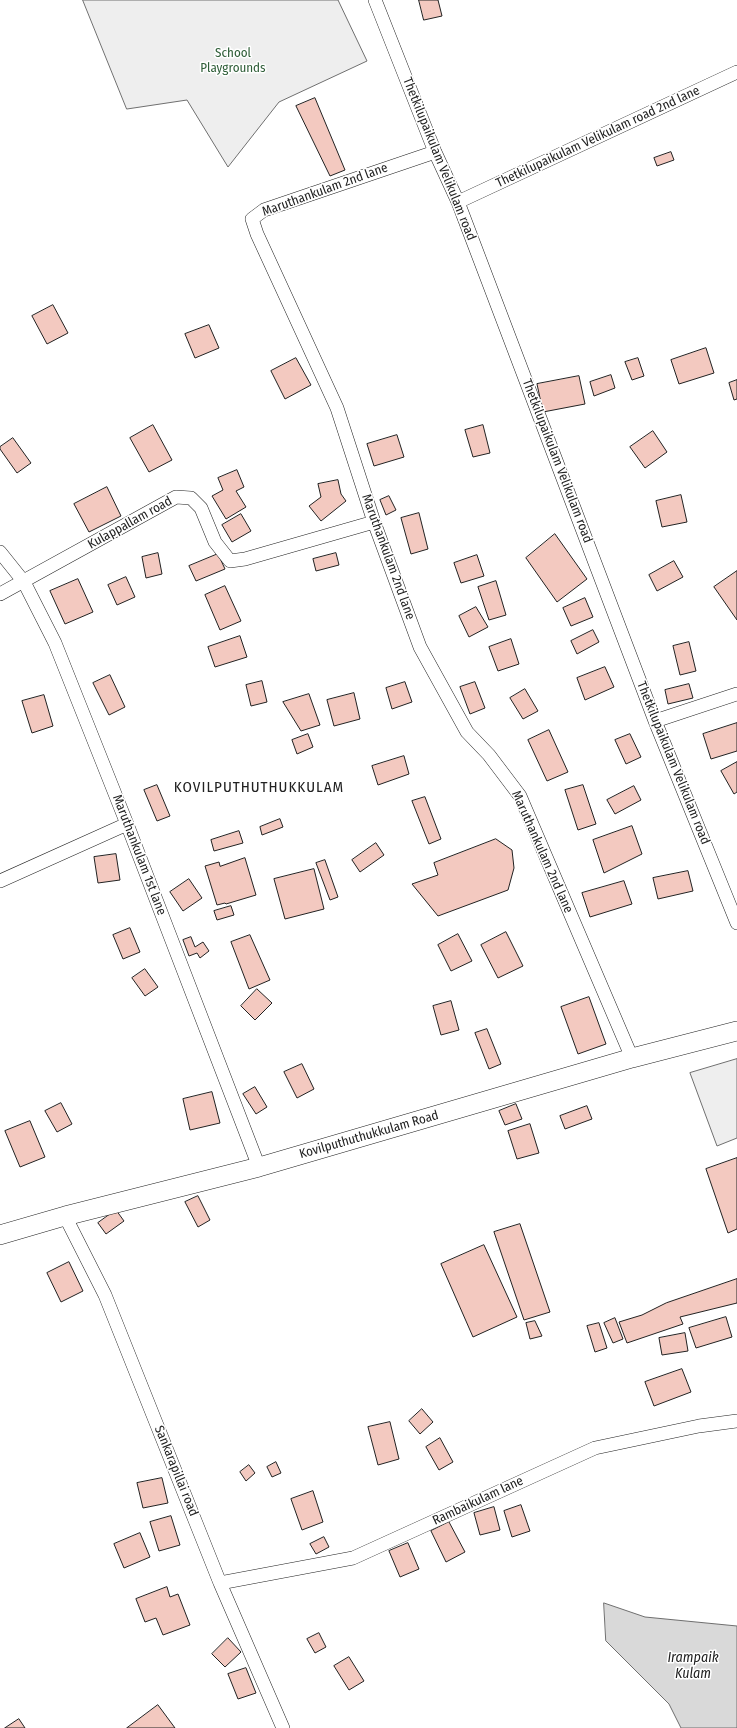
<!DOCTYPE html>
<style>
body{margin:0}
canvas{display:block;background:#fff}
</style>
<canvas width="737" height="1728"></canvas>
<script>
const context = document.querySelector('canvas').getContext('2d');
context.lineJoin = 'round';
function fillPath(path, color) {
  context.fillStyle = color;
  context.fill(path, 'evenodd');
}
function strokePath(path, color, width, dash) {
  context.strokeStyle = color;
  context.lineWidth = width;
  context.lineCap = dash ? 'butt' : 'round';
  context.setLineDash(dash || []);
  context.stroke(path);
}
function drawText(font, color, halo, rows, align = 'center') {
  context.font = font + ' "Fira Sans Condensed",sans-serif';
  context.lineWidth = 3;
  context.setLineDash([]);
  context.textBaseline = 'middle';
  context.strokeStyle = halo;
  context.fillStyle = color;
  for (const [text, x, y, turn = 0] of rows) {
    context.save();
    context.translate(x, y);
    context.rotate((+turn || 0) * Math.PI / 180);
    context.textAlign = isNaN(turn) ? turn : align;
    if (halo) context.strokeText(text, 0, 0);
    context.fillText(text, 0, 0);
    context.restore();
  }
}
const green = new Path2D(`
 M83 0H338L367 61 279 102 228 167 187 100 127 109Z
 M737 1059V1138L717 1146 690 1073Z`);
const water = new Path2D(`
 M604 1603 645 1617 737 1626V1728H681L669 1704 606 1641Z`);
const building = new Path2D(`
 M419 0H438L442 16 424 20Z
 M315 98 345 170 330 176 296 106Z
 M671 152 674 160 657 166 654 158Z
 M53 305 68 333 47 344 32 316Z
 M209 325 219 348 195 358 185 334Z
 M706 348 714 373 679 384 671 360Z
 M296 358 311 385 285 399 271 371Z
 M638 358 644 376 632 380 625 362Z
 M611 375 615 388 594 396 590 382Z
 M579 376 585 404 543 412 537 384Z
 M737 380V399L734 400 729 383Z
 M153 425 172 460 149 472 130 438Z
 M483 425 490 453 473 457 465 430Z
 M653 431 667 452 645 468 630 447Z
 M397 435 404 457 374 466 367 444Z
 M13 438 31 463 17 473 0 449V447Z
 M237 470 244 487 236 491 246 507 226 519 212 496 223 490 218 478Z
 M338 480 341 494 346 501 321 521 309 506 321 497 318 484Z
 M107 487 121 516 89 532 74 504Z
 M681 495 687 522 662 527 656 501Z
 M389 496 396 510 386 515 380 500Z
 M419 513 428 549 411 554 401 518Z
 M241 514 251 531 232 542 222 525Z
 M555 534 587 579 557 602 526 558Z
 M158 553 162 574 146 578 142 557Z
 M336 553 339 565 316 571 313 559Z
 M218 554 225 569 196 581 189 566Z
 M477 555 484 576 461 583 454 563Z
 M674 561 683 577 657 591 649 575Z
 M737 571V620L714 587Z
 M126 577 135 597 117 605 108 585Z
 M78 579 93 612 65 624 50 591Z
 M496 581 506 615 489 620 478 587Z
 M225 586 241 621 220 630 205 595Z
 M585 598 593 617 571 626 563 608Z
 M476 607 488 627 469 637 459 616Z
 M593 630 599 642 577 654 571 641Z
 M240 636 247 657 215 667 208 647Z
 M511 639 519 664 498 671 489 647Z
 M689 642 696 671 680 675 673 646Z
 M605 667 614 687 585 700 577 678Z
 M110 675 125 707 109 715 93 683Z
 M262 681 267 702 251 706 246 685Z
 M405 682 412 702 392 709 386 688Z
 M475 682 485 708 470 714 460 687Z
 M689 684 693 698 668 704 665 690Z
 M525 689 538 711 523 719 510 698Z
 M354 693 360 719 334 726 327 700Z
 M309 694 320 725 301 731 283 702Z
 M44 695 53 726 32 733 22 701Z
 M737 723V751L711 759 703 734Z
 M549 730 568 772 547 781 528 740Z
 M308 734 313 747 297 754 292 740Z
 M630 734 641 757 626 764 615 740Z
 M404 756 409 774 378 785 372 766Z
 M737 762V792L734 794 721 771Z
 M157 785 170 816 157 821 144 790Z
 M583 785 596 824 578 830 565 790Z
 M634 786 641 800 615 814 607 800Z
 M425 797 441 839 429 844 412 801Z
 M280 819 283 827 262 835 260 827Z
 M632 826 642 854 604 873 593 840Z
 M239 831 243 843 214 851 211 840Z
 M496 839 512 850 514 868 508 890 438 916 412 884 438 875 434 863Z
 M376 843 384 855 360 872 352 860Z
 M116 854 120 880 98 883 94 857Z
 M245 858 256 895 226 904 225 903 217 905 205 866 219 862 220 866Z
 M325 860 338 897 330 900 316 863Z
 M314 869 324 909 285 919 274 879Z
 M688 871 693 891 658 899 653 878Z
 M189 879 202 898 183 911 170 892Z
 M624 881 632 904 590 917 582 893Z
 M231 906 234 915 217 920 214 911Z
 M130 928 140 952 123 959 113 935Z
 M506 932 523 966 498 978 481 945Z
 M458 934 472 961 451 971 438 945Z
 M250 935 270 980 249 989 231 942Z
 M191 937 195 947 203 942 209 951 200 958 197 953 189 956 183 940Z
 M145 969 158 987 145 996 132 978Z
 M257 989 272 1003 255 1020 241 1006Z
 M589 997 606 1044 578 1054 561 1007Z
 M451 1001 459 1030 441 1035 433 1006Z
 M487 1029 501 1064 489 1069 475 1033Z
 M302 1064 314 1089 297 1098 284 1072Z
 M255 1087 267 1107 256 1114 243 1094Z
 M212 1092 220 1123 190 1130 183 1099Z
 M61 1103 72 1124 57 1132 45 1111Z
 M516 1104 522 1119 505 1125 499 1111Z
 M587 1106 592 1119 565 1129 560 1116Z
 M30 1121 45 1157 20 1167 5 1131Z
 M530 1124 539 1153 517 1159 508 1131Z
 M737 1158V1229L728 1233 706 1169Z
 M198 1196 210 1220 198 1227 185 1202Z
 M116 1210 124 1221 106 1234 98 1223Z
 M520 1224 550 1312 524 1320 494 1232Z
 M484 1245 517 1317 473 1337 441 1264Z
 M69 1262 83 1291 61 1302 47 1273Z
 M737 1279V1303L680 1317 683 1324 627 1343 619 1322 642 1315 666 1303Z
 M726 1317 732 1337 696 1348 689 1328Z
 M615 1318 623 1339 613 1343 604 1323Z
 M535 1321 542 1336 530 1339 526 1323Z
 M599 1323 607 1348 595 1352 587 1326Z
 M685 1333 688 1351 662 1355 659 1338Z
 M682 1369 691 1392 654 1406 645 1382Z
 M422 1409 433 1422 420 1434 409 1421Z
 M390 1422 399 1459 378 1465 368 1427Z
 M440 1438 453 1462 439 1470 426 1447Z
 M276 1462 281 1473 272 1477 267 1467Z
 M249 1465 255 1473 246 1481 240 1472Z
 M162 1478 168 1503 143 1508 137 1483Z
 M313 1491 323 1522 302 1530 291 1499Z
 M521 1505 530 1531 512 1537 504 1511Z
 M494 1507 500 1530 480 1535 474 1513Z
 M171 1516 180 1545 159 1551 150 1522Z
 M449 1522 465 1552 446 1562 431 1531Z
 M140 1533 150 1557 124 1568 114 1544Z
 M324 1537 329 1547 316 1554 310 1544Z
 M408 1543 419 1569 400 1577 389 1551Z
 M167 1587 170 1597 178 1594 190 1625 163 1635 156 1618 145 1622 136 1599Z
 M319 1633 326 1647 315 1653 307 1639Z
 M228 1638 241 1652 225 1667 212 1654Z
 M349 1657 364 1681 349 1690 334 1666Z
 M246 1668 256 1693 238 1699 228 1674Z
 M158 1705 175 1728H127Z
 M19 1719 25 1728H5Z`);
const street = new Path2D(`
 M375 0 435 152 458 202 655 721 737 923
 M435 152 264 210 252 219 257 234 337 408 374 522 420 647 467 732 489 755 520 796 632 1058
 M458 202 737 72
 M0 552 24 582 55 643 127 824 259 1167
 M0 594 176 497 191 498 201 508 215 542 230 561 245 559 374 522
 M655 721 737 694
 M0 881 127 824
 M65 1216 105 1295 220 1583 283 1728
 M220 1583 353 1558 595 1448 699 1426 737 1421`);
const secondary = new Path2D(`
 M0 1235 65 1216 259 1167 632 1058 737 1031`);
const parkNames = [
 ["School",233,53],
 ["Playgrounds",233,68]
];
const streetNames = [
 ["Thetkilupaikulam Velikulam road 2nd lane",598,137,-25],
 ["Thetkilupaikulam Velikulam road",439,159,68],
 ["Maruthankulam 2nd lane",325,190,-20],
 ["Thetkilupaikulam Velikulam road",557,461,69],
 ["Kulappallam road",130,523,-29],
 ["Maruthankulam 2nd lane",388,557,70],
 ["Thetkilupaikulam Velikulam road",673,763,68],
 ["Maruthankulam 2nd lane",542,852,66],
 ["Maruthankulam 1st lane",139,855,69],
 ["Kovilputhuthukkulam Road",369,1135,-16],
 ["Sankarapillai road",176,1471,68],
 ["Rambaikulam lane",478,1501,-25]
];
const waterNames = [
 ["Irampaik",693,1658],
 ["Kulam",693,1674]
];
const quarterNames = [
 ["KOVILPUTHUTHUKKULAM",259,788]
];
fillPath(green, '#eee');
strokePath(green, '#6f6f6f', 1);
fillPath(water, '#d9d9d9');
strokePath(water, '#6f6f6f', 1);
fillPath(building, '#f3c9c0');
strokePath(building, '#222', 1);
strokePath(street, '#222', 14);
strokePath(secondary, '#222', 20);
strokePath(street, '#fff', 13);
strokePath(secondary, '#fff', 19);
drawText('13px', '#2f5e38', '#fff', parkNames);
drawText('13px', '#222', '#fff', streetNames);
drawText('italic 14px', '#222', '#fff', waterNames);
context.letterSpacing = '1px';
drawText('15px', '#222', '#fff', quarterNames);
context.letterSpacing = '0px';
</script>
